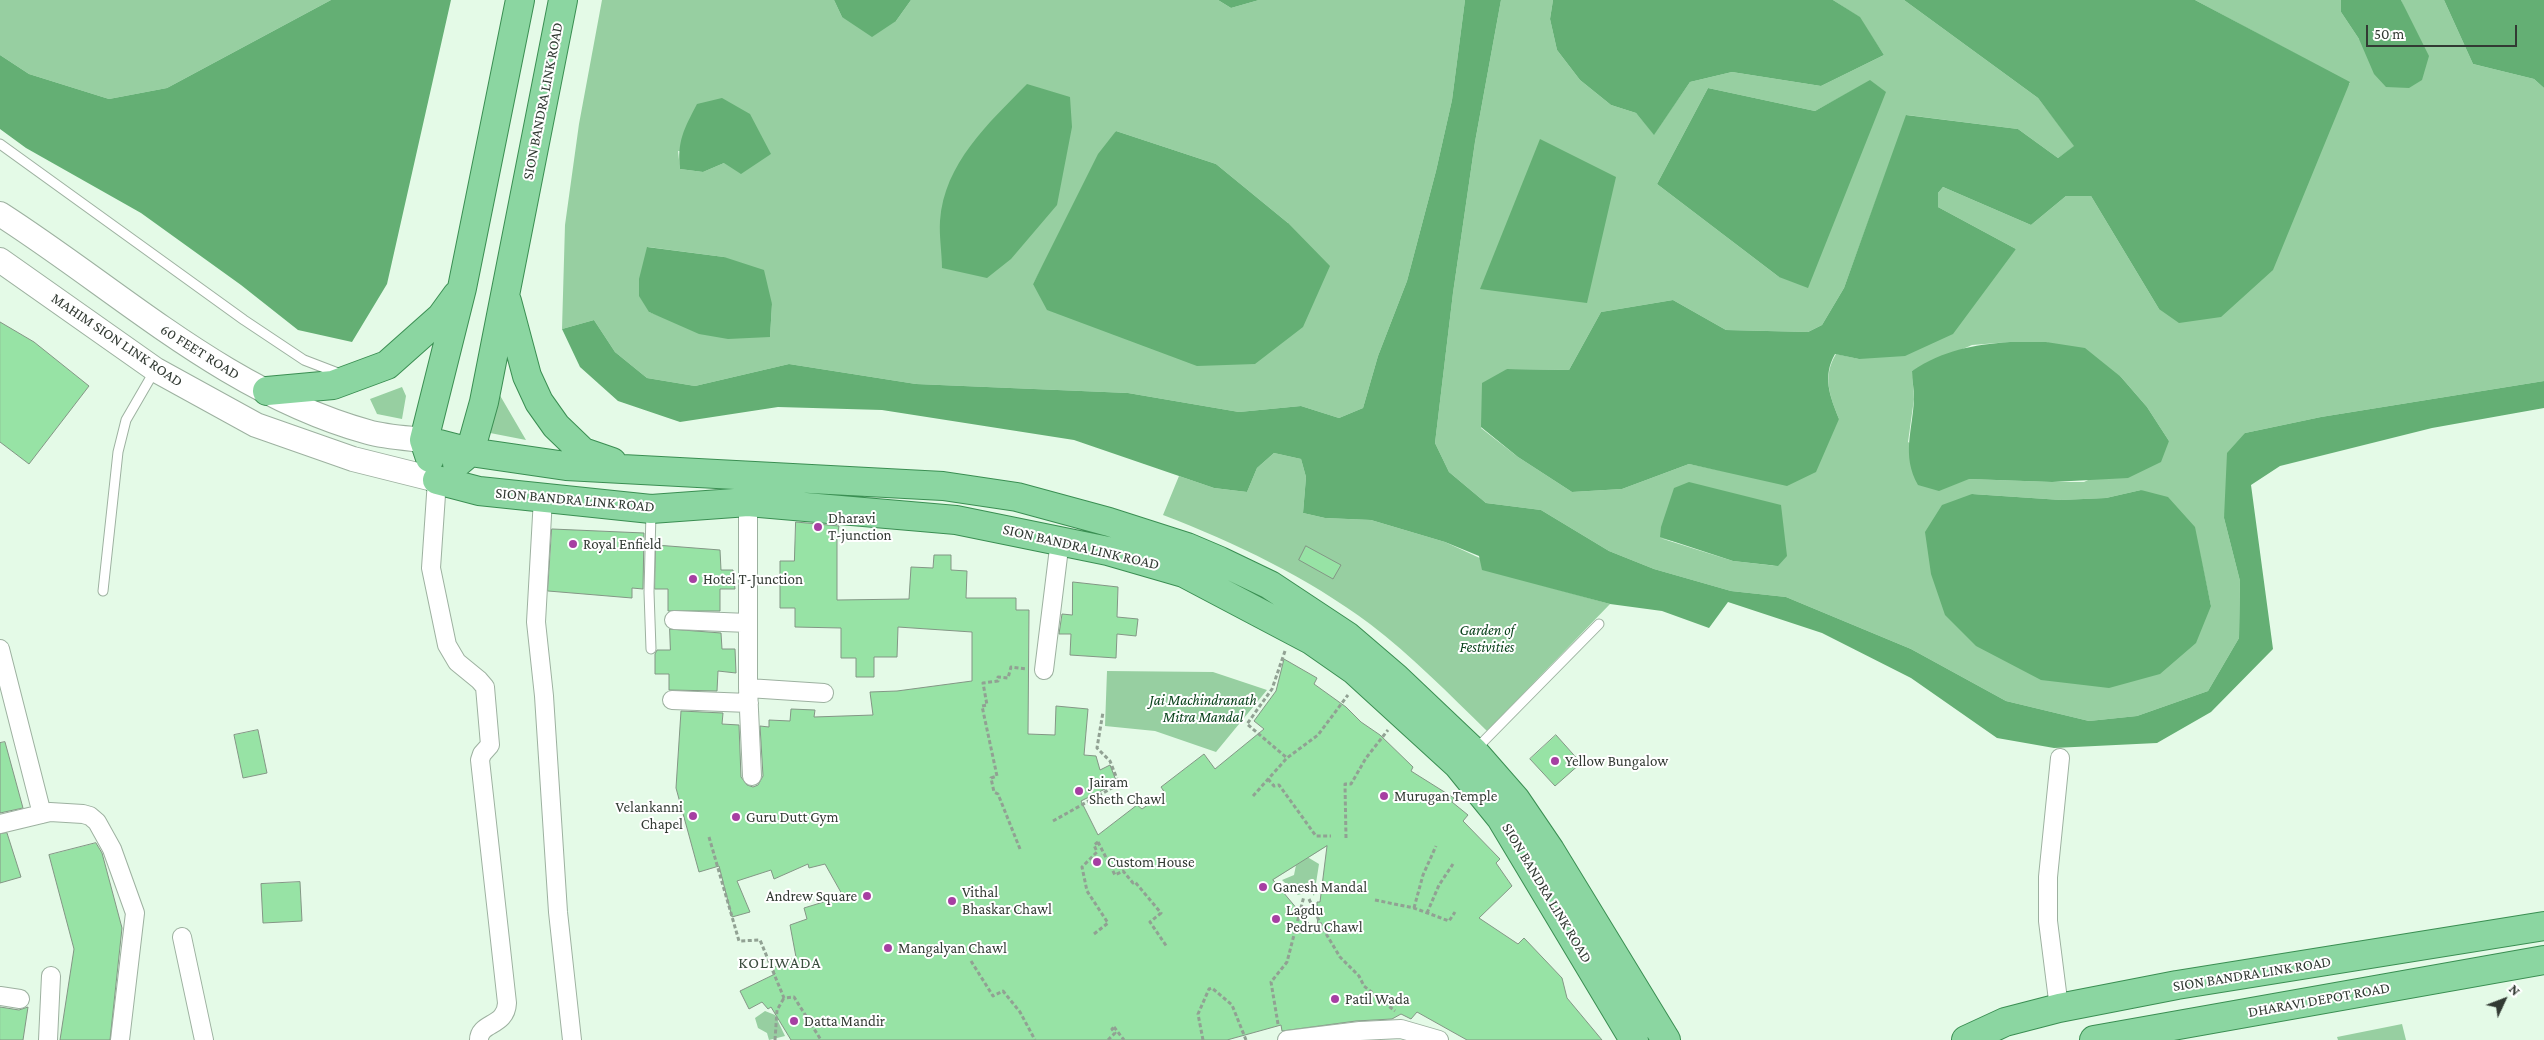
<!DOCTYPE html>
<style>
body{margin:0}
#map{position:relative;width:2544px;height:1040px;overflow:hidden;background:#e4fae7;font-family:"Crimson Pro",serif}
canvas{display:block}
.north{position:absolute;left:2479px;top:975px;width:50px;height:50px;-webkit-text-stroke:4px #fff;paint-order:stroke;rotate:47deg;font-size:14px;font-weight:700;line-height:20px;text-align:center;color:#323a33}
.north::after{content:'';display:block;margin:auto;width:18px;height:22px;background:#323a33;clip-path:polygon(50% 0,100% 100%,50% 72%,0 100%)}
.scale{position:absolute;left:2366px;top:25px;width:151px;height:22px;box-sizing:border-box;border:2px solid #323a33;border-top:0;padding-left:6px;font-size:15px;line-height:18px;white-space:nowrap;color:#323a33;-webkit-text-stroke:4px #fff;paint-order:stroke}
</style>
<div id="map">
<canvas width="2544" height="1040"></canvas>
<div class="north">N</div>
<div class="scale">50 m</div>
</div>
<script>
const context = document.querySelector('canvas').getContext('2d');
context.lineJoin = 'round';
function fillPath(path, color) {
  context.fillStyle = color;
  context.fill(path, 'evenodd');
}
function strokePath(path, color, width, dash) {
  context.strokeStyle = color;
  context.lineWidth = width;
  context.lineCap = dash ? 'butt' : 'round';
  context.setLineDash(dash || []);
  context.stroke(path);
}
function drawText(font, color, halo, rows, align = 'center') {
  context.font = font + ' "Crimson Pro",serif';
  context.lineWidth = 4;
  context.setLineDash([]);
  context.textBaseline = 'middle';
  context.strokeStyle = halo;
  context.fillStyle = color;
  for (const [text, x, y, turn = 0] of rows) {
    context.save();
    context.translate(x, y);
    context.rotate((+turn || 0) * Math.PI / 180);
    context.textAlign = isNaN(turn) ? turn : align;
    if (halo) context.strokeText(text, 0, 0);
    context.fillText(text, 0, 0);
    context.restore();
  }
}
const green = new Path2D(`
 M0 0H331L167 88 109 99 29 74 0 55Z
 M602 0H834L842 17 896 21 911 0H1218L1231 8 1259 0H1465L1452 100 1436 171 1407 281 1378 356 1363 408 1339 418 1301 406 1239 412 1128 393 916 384 789 364 695 386 647 378 615 352 594 320 562 329 565 225 579 124ZM1116 131 1216 164 1288 223 1033 284ZM678 151 771 154 724 163 703 172 680 169ZM648 247 724 257 772 304 770 337 671 320 649 312Z
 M1501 0H1553L1550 19 1557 50 1580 80 1611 105 1636 113 1654 134 1690 82 1732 72 1821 86 1884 55 1859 17 1833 0H1904L2038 98 2075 146 2058 158 2018 129 1907 115 1844 288 1822 325 1808 332 1726 330 1673 300 1601 312 1569 370 1507 369 1481 428 1518 457 1572 492 1622 489 1689 464 1728 472 1839 419C1830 396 1822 377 1836 354L1859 359 2016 249 1938 207V193L1943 187 2031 225 2066 196H2091L2159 309 2350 83 2195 0H2341V12L2359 39 2405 10 2401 0H2444L2473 64 2534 79 2544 88V381L2321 417 2245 433 2224 518 2240 581 2239 638 2208 691 2137 716 2089 721 2006 701 1911 649 1786 597 1731 591 1654 569 1609 551 1541 510 1486 503 1449 472 1435 443 1453 293 1475 142ZM1870 81 1779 277 1657 184 1708 88 1815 111ZM2010 342H2046L2121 377 2147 407 2169 441 2084 482H2052L1969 479 1908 442 1914 399 1912 371 1972 345ZM2141 490 2194 527 2211 606 1972 494 2061 500 2106 498ZM1660 538 1777 566 1733 561Z
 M402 387 406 396 402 419 377 414 370 399Z
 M498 392 526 440 485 432Z
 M1274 453 1301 459 1306 477 1303 513 1325 518 1371 520 1445 542 1534 583 1610 604 1487 731C1449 694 1412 656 1370 624 1307 577 1236 543 1163 515L1179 476 1214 488 1247 492 1257 468Z
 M1107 671 1213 672 1267 690 1216 752 1155 731 1105 726Z
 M1304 855 1319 864 1314 896 1311 891 1298 895 1282 880 1294 875 1296 865Z
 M765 1011 775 1015 785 1036 769 1040 767 1033 758 1028 755 1018Z
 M2402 1024 2406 1040H2338L2337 1037Z`);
const water = new Path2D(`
 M331 0H451L387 284 352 342 298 330 241 285 141 213 26 148 0 129V55L29 74 109 99 167 88Z
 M834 0H911L896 21 872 37 842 17Z
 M1218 0H1259L1231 8Z
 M1465 0H1501L1475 142 1453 293 1435 443 1449 472 1486 503 1541 510 1609 551 1654 569 1731 591 1786 597 1911 649 2006 701 2089 721 2137 716 2208 691 2239 638 2240 581 2224 518 2227 453 2245 433 2321 417 2544 381V408L2432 428 2280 466 2251 485 2273 649 2211 712 2157 743 2054 748 1997 738 1911 678 1822 633 1728 602 1709 628 1662 611 1610 604 1482 570 1479 556 1445 542 1371 520 1325 518 1303 513 1306 477 1301 459 1274 453 1257 468 1247 492 1214 488 1074 440 882 410 778 407 680 422 618 401 580 367 562 329 594 320 615 352 647 378 695 386 789 364 916 384 1128 393 1239 412 1301 406 1339 418 1363 408 1378 356 1407 281 1436 171 1452 100Z
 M1553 0H1833L1860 17 1884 55 1821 86 1732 72 1690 82 1654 135 1636 113 1611 105 1580 80 1557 50 1550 19Z
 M1904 0H2195L2350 82 2273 270 2221 317 2179 323 2159 309 2091 196H2066L2031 225 1943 187 1938 193V207L2016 249 1953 334 1905 356 1859 359 1835 354C1822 377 1830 396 1839 419L1816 472 1787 486 1689 464 1622 489 1572 492 1518 457 1481 427 1482 383 1507 369 1569 370 1601 312 1673 300 1726 330 1808 332 1822 325 1844 288 1906 115 2018 129 2058 158 2074 146 2038 98Z
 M2341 0H2401L2429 56 2422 80 2409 88 2386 87 2374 74 2359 39 2341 12Z
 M2444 0H2544V88L2534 79 2473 64Z
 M1870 80 1886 92 1808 288 1779 277 1657 184 1708 88 1815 111Z
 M1027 84 1070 97 1072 127 1057 205 1011 259 987 278 942 268C942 253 939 236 940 221 944 163 989 123 1027 84Z
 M722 98 750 114 771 154 741 174 724 163 703 172 680 169C677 141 684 129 697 104Z
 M1116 131 1216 164 1288 223 1330 266 1303 327 1255 364 1197 366 1047 310 1033 284 1098 154Z
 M1540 139 1616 177 1587 303 1480 289Z
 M647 247 724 257 764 270 772 304 770 337 728 339 699 334 649 312 639 296V279Z
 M2010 342H2046L2085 348 2121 377 2147 407 2169 441 2161 462 2128 478 2052 482 1969 479 1939 491 1918 485C1901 455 1913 430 1914 398 1914 389 1912 380 1912 371 1944 350 1972 345 2010 342Z
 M1689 482 1781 505 1787 556 1778 566 1733 561 1660 537 1661 527 1674 488Z
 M2141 490 2168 497 2195 527 2211 606 2196 643 2160 674 2109 688 2041 680 1976 646 1945 615 1931 574 1925 532 1942 505 1972 494 2061 500 2106 498Z`);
const building = new Path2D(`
 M0 322 34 342 89 386 29 464 0 442Z
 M796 522 839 526 837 538V600L909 599 911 567 933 568 934 555H951V570L967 571 966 598H1016V610H1029L1028 734 1055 735 1056 706 1088 709 1084 755 1096 756 1100 770 1110 765 1117 783 1081 801 1098 835 1137 805 1142 809 1165 793 1161 787 1204 754 1215 769 1264 729 1254 721 1276 691 1284 659 1317 678 1314 684 1346 707 1361 722 1380 735 1413 767 1411 771 1454 798 1452 802 1468 815 1463 821 1500 859 1496 863 1512 886 1479 918 1518 944 1524 938 1562 978 1567 998 1602 1040H1467L1417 1012 1411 1019 1401 1014 1392 1019 1356 1021 1282 1031 1281 1025 1227 1040H791L771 1007 768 1009 762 1002 749 1009 740 991 775 974 773 968 796 957 790 925 807 919 804 908 843 896 825 864 809 868 808 864 774 879 771 870 737 881 750 912 732 917 719 866 699 872 676 788 681 711 723 713 722 724 739 725 741 777 747 785 753 787 758 785 763 776 760 726 769 727V720L790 721 791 709 815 710 814 717 873 715 870 692 897 691 972 681V632L898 627 897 657H874V677H856V658H841V628L795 627V608H780V561H794ZM1327 846 1320 902H1317L1318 934 1273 880Z
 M552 529 644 533 643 589 632 588V598L548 591Z
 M656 545 720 550 721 570H733L735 589H720V611H668V589H655Z
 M1306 546 1341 565 1333 579 1299 560Z
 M1073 582 1118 587 1117 617 1138 619 1136 636 1117 634 1116 658 1070 655 1071 634H1059L1062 614 1072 615Z
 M670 629 721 633 722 649H735L736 673 718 671 717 691 669 690V674H655V654L657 650H670Z
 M258 730 267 773 243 778 234 735Z
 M1556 735 1581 763 1555 786 1530 759Z
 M5 742 23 808 0 813V743Z
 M7 833 21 877 0 883V834Z
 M96 843 102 853 122 928 110 1040H60L74 949 49 855Z
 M300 882 302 921 263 923 261 884Z
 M0 1007 19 1010 28 1007 23 1040H0Z`);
const path = new Path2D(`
 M1285 651 1272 689 1247 724 1287 758
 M1268 779 1274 786 1279 785 1316 836H1331
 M1253 796 1287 758 1318 735 1348 695
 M1053 821 1119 784 1110 761 1097 748 1103 712
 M709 837 739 941 760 940 784 998 794 997 821 1040
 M1346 838 1345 784H1351L1366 758 1388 730
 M1098 842 1115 875 1123 871 1133 883 1135 882 1161 913 1150 922 1167 947
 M1020 849 998 794 994 792 991 778 997 776 982 706 987 705 983 683 998 681V677L1008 678 1011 667 1026 669
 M1309 899 1322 927 1340 957 1359 976 1364 986 1395 1011
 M1375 900 1414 908 1449 921 1455 912
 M1414 908 1423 875 1436 846
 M1427 913 1439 885 1453 864
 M1094 934 1108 923 1087 891 1082 867 1097 852 1094 845 1098 842
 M971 961 993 996 1003 991 1020 1012 1035 1040
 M1278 1024 1271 982 1287 962 1304 896
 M1114 1027 1124 1040
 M775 1040 777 1010 784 998
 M1108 1040 1115 1033 1112 1029 1114 1027
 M1203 1040 1198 1014 1209 989 1212 988 1232 1005 1246 1040`);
const service = new Path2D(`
 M0 144 244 320 304 360 343 375
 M651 512 649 592 651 649
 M103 591 118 452 126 420 155 370
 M1475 750 1599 624`);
const minor = new Path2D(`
 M437 480 431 568 447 645 457 662 479 680 485 687 490 745 482 754 480 760 507 1003C506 1027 479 1022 479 1040
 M543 498 536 622 544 696 558 912 572 1040
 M748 502V688L752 776
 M674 620 748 623
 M0 649 42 814
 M1044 670 1060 540
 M748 688 824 693
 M672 700 749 703
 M0 824 50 812 83 814 90 816 97 822 112 849 135 913 120 1040
 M182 937 204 1040
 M0 996 20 999
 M2059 1008 2048 921V877L2060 758
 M48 1040 51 976
 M1287 1040 1360 1031 1401 1029 1439 1040`);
const secondary = new Path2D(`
 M0 214C120 291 227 393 368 432 385 437 406 438 424 440
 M0 260 156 370 256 425 353 459 437 480`);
const primary = new Path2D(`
 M507 301 527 376 539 402 556 426 583 452 612 462
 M267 391 333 385 387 365 441 317 457 295
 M424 440 470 452 566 466 943 486 1017 497 1109 522 1187 547 1220 561 1270 585 1347 636 1396 678 1474 752 1516 800 1550 850 1666 1040
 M430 458 424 440 462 288 520 0
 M457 463 470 452 484 402 563 0
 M437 480 479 491 651 509 748 502 956 520 1108 551 1184 573 1311 640 1354 670 1458 765 1501 818 1634 1040
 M1966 1040 2005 1022 2059 1008 2177 985 2544 926
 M2094 1040 2544 960`);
const markers = [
 [818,527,5,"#a63fa2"],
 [573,544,5,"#a63fa2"],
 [693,579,5,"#a63fa2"],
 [1555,761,5,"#a63fa2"],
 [1079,791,5,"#a63fa2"],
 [1384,796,5,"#a63fa2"],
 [693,816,5,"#a63fa2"],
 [736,817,5,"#a63fa2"],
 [1097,862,5,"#a63fa2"],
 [1263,887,5,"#a63fa2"],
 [867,896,5,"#a63fa2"],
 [952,901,5,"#a63fa2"],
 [1276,919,5,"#a63fa2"],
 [888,948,5,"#a63fa2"],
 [1335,999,5,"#a63fa2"],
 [794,1021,5,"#a63fa2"]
];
const streetNames = [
 ["SION BANDRA LINK ROAD",543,101,-79],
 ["MAHIM SION LINK ROAD",117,340,34],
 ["60 FEET ROAD",200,352,32],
 ["SION BANDRA LINK ROAD",575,500,5],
 ["SION BANDRA LINK ROAD",1081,547,13],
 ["SION BANDRA LINK ROAD",1547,893,59],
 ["SION BANDRA LINK ROAD",2252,974,-9],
 ["DHARAVI DEPOT ROAD",2319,1000,-10]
];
const poiNames = [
 ["Dharavi",828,518],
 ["T-junction",828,535],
 ["Royal Enfield",583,544],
 ["Hotel T-Junction",703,579],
 ["Yellow Bungalow",1565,761],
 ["Jairam",1089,782],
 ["Sheth Chawl",1089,799],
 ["Murugan Temple",1394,796],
 ["Velankanni",683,807,"right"],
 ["Chapel",683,824,"right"],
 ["Guru Dutt Gym",746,817],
 ["Custom House",1107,862],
 ["Ganesh Mandal",1273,887],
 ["Vithal",962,892],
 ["Bhaskar Chawl",962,909],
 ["Andrew Square",857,896,"right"],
 ["Lagdu",1286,910],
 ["Pedru Chawl",1286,927],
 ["Mangalyan Chawl",898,948],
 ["Patil Wada",1345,999],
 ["Datta Mandir",804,1021]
];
const parkNames = [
 ["Garden of",1487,630],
 ["Festivities",1487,647],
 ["Jai Machindranath",1203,700],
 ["Mitra Mandal",1203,717]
];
const neighbourhoodNames = [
 ["KOLIWADA",780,963]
];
fillPath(green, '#97cfa1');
fillPath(water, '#64af74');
fillPath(building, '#97e3a5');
strokePath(building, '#839685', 1);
strokePath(service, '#9db1a0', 11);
strokePath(minor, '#9db1a0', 20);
strokePath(secondary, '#9db1a0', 26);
strokePath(primary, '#3a8e52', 30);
strokePath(path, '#91a193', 3, [4, 2.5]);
strokePath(service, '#fff', 9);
strokePath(minor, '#fff', 18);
strokePath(secondary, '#fff', 24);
strokePath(primary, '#8bd6a1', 28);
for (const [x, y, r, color] of markers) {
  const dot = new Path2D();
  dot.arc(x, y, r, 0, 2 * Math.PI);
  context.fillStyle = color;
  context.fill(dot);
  strokePath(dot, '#fff', 2);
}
drawText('15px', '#323a33', '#fff', streetNames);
drawText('15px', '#323a33', '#fff', poiNames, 'left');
drawText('italic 15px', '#0a431c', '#fff', parkNames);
context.letterSpacing = '1px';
drawText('16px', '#3b4d3e', '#fff', neighbourhoodNames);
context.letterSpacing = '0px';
</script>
